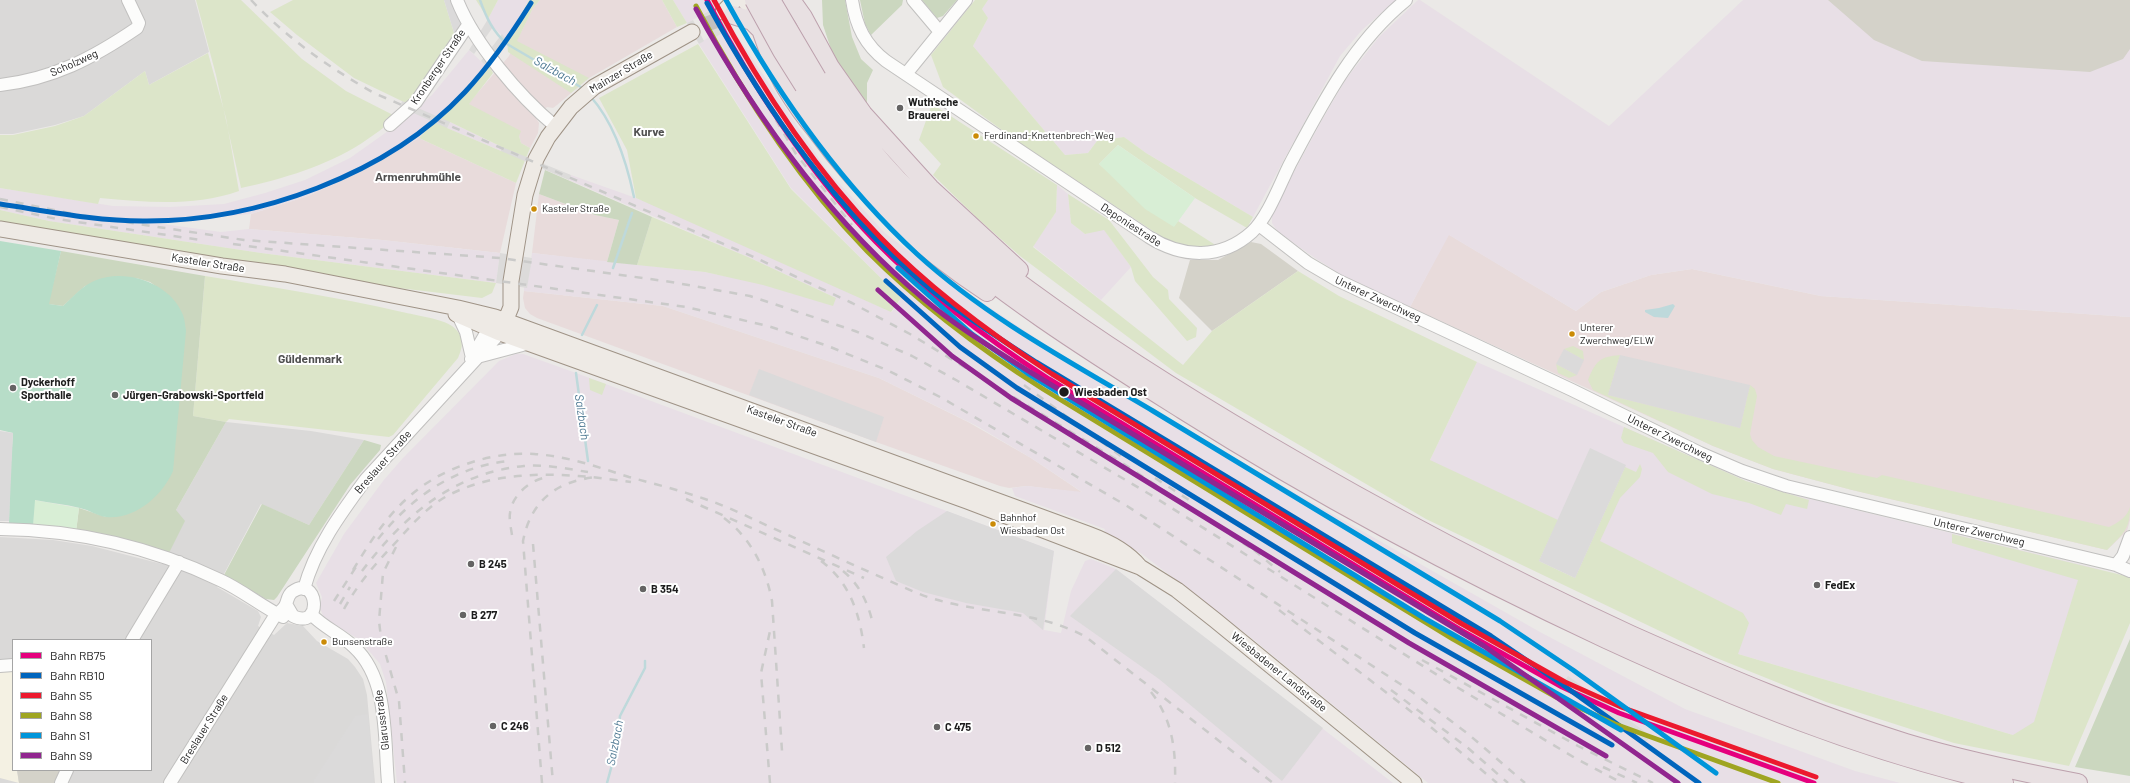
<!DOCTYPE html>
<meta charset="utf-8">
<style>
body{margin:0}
#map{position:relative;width:2130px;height:783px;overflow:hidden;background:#ebe9e7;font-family:Barlow,sans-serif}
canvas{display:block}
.legend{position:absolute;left:12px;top:639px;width:140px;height:132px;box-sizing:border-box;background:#fff;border:1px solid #a5a5a5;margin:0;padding:5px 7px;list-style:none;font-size:12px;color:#1d1d1d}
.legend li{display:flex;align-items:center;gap:8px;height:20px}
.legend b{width:20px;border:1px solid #a5a5a5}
</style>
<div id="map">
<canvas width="2130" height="783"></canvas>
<ul class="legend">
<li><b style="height:5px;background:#e5007d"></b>Bahn RB75</li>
<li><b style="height:5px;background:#0065bd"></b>Bahn RB10</li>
<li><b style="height:5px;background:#ec192e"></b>Bahn S5</li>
<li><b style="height:5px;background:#9fa521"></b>Bahn S8</li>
<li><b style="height:5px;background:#0095da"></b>Bahn S1</li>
<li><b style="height:5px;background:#91268f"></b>Bahn S9</li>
</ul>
</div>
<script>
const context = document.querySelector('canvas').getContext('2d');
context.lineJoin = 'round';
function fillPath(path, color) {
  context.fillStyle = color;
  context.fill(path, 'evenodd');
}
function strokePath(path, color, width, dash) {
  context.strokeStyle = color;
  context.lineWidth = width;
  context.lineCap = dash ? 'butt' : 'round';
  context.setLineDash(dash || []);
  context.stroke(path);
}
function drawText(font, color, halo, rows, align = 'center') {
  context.font = font + ' Barlow,sans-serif';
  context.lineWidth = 4;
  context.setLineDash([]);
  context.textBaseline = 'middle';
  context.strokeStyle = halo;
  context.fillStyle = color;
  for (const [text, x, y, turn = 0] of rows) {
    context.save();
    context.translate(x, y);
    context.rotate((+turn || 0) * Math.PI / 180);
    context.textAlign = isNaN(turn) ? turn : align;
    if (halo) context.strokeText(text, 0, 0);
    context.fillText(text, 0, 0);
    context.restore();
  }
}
const residential = new Path2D(`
 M0 0H195L209 52 149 85 145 71 84 116 55 125 13 134H0Z
 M226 422 311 431 364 440 309 525 261 504 217 587 258 611 261 617 258 626 274 635 287 623 303 626 317 641 348 659 355 667 363 679 367 695 375 783H0V537L53 540 92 546 162 564 169 553 176 510ZM13 640H151V770H13Z`);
const commercial = new Path2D(`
 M540 0H662L677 27 589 78 557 105 553 108 547 107 536 118 539 123 538 133 530 148 521 143 519 136 468 104 509 56 533 8Z
 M419 138 516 183 500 253 382 240 249 229 251 214 308 196 360 172Z
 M539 194 595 215 619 220 607 262 532 253Z
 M1448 234 1576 311 1601 292 1651 275 1692 269 1821 296 2130 317V520L2127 531 2107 550 1852 490 1773 469 1713 446 1410 307Z
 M524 291 663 306 879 378 968 422 1031 458 1083 493 1027 486 1009 488 1000 486 876 442 537 318 530 314 525 308 523 298Z`);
const industrial = new Path2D(`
 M498 0H529L507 40 493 27 488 19Z
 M673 0H718L720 5 687 23Z
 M988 0H1396L1362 30 1340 56 1253 217 1146 153 1124 137 1097 141 1088 153 1065 155 973 46 988 18 982 9Z
 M1418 0H1420L1609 126 1743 0H2130V317L1821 296 1692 269 1651 275 1601 292 1576 311 1449 235 1410 307 1340 274 1315 258 1278 232 1272 223V213L1322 120 1346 79 1379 37Z
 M732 28 826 169 885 233 939 274 1051 348 1283 486 1540 632 1685 709 1855 771 1900 783H1428L1249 636 1142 554 1104 533 1105 529 1015 496 1012 488 1027 486 1082 492 1031 458 977 426 879 378 663 306 524 291V287H527L532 253 705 272 836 298 748 257 569 180 571 175 636 198 679 215 892 312 901 298 791 188 699 44 710 36 712 39Z
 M469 50 486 66 419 138 360 172 308 196 251 214 172 221 134 220 221 232 249 229 382 240 500 253 496 283 261 253 49 221 0 210V188L113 206 170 207 224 204 265 193 305 180 350 158 405 119 432 95Z
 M450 122 502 147 501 151 447 128Z
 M1057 185 1068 194 1071 223 1085 234 1104 229 1131 267 1101 300 1033 246 1056 212Z
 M516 354H523L576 373 1054 551 1044 630 1061 633 1071 591 1085 561 1091 559 1116 569 1393 783H397L386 682 380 664 360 640 324 618 320 608 322 597 316 583 344 534 383 481 403 458 499 361Z
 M1477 362 1746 481 1773 490 2099 569 2040 743 1738 654 1539 561 1430 460Z`);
const education = new Path2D(`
 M13 670V770H17L19 783 0 778V671Z`);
const construction = new Path2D(`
 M1828 0H2130V49L2123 59 2090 72 1922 61 1874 40Z
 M1251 242 1261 244 1298 271 1212 331 1179 298 1190 260H1218Z
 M17 770H63L56 783H19Z`);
const grass = new Path2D(`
 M196 0H241L302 59 346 91 397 117C386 126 374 135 362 143 326 166 283 179 241 188L216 75Z
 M293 0H444L455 36 408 104 354 78 297 35 270 12Z
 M476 0H498L488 19Z
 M529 0H540L533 8 517 41 589 78 571 93 508 52 507 40Z
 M662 0H673L687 23 677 27Z
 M975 0H988L982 9 988 18 973 46 1065 155 1088 153 1097 141 1124 137 1146 153 1253 217 1247 228 1195 198 1118 145 1099 164 1174 226 1178 221 1217 246H1183L1165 239 1017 141 943 87 931 55Z
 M698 44 791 189 901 298 891 312 636 198 627 150 599 98Z
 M208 53 226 118 239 191C193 207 147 202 100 198L98 204 0 188V135H13L55 126 84 116 145 71 149 85Z
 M486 66 490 67 493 73 469 104 521 131 519 136 521 143 530 148 516 183 419 138ZM450 122 502 147 501 151 447 128Z
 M932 104 1057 185 1056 212 1033 247 1183 365 1212 331 1298 271 1339 296 1477 362 1430 460 1558 520 1539 561 1575 578 1625 467 1636 472 1640 464 1642 469 1640 477 1620 498 1600 541 1743 613 1749 623 1738 654 2013 735 2034 722 2078 580 1952 543V534L2130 577V623L2069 766 1954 743 1826 702 1714 657 1426 519 1176 373 1020 256 977 218 933 175 941 164 919 140Z
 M1068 194 1109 220 1153 277 1168 290 1169 299 1197 328 1196 337 1187 341 1135 281 1131 267 1104 230 1085 234 1071 223Z
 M0 210 49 221 261 253 496 283 492 293 482 298 374 285 0 221Z
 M652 217 748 257 836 298 833 306 763 285 705 272 637 265Z
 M205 276C271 287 337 297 402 312 415 315 442 319 452 326 464 335 464 345 458 358L393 435 389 437 229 419 226 422 193 416Z
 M1573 346 1583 351 1584 360 1564 349Z
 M1620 355 1608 395 1740 428 1750 385 1755 389 1757 396 1750 434 1752 440 1758 447 1774 456 1877 478 1882 475 2109 527C2118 523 2128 516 2130 507 2130 530 2123 534 2107 550L1852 490 1773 469 1713 446 1593 390 1588 380C1596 361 1599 357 1620 355Z
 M1556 364 1577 375 1569 378 1558 373Z
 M589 378 606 384 602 395 590 390Z
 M1624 427 1746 481 1809 500 1807 509 1786 504 1781 515 1749 503 1712 494 1668 472 1653 453 1624 443 1621 438Z`);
const forest = new Path2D(`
 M822 0H845L852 37 861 59 873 70 867 83V105L834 58 823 25Z
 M860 0H903L902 5 871 35 865 24Z
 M922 0H957L943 16 937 18Z
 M545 170 652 217 637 265 607 262 619 220 595 215 539 194Z
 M61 251 205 276 193 416 226 422 176 510 185 521 169 553 144 544 76 532 79 508 106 517 168 295 150 282 136 278 85 286 63 306 48 304Z
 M364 440 381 445 380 450 350 485 277 597 274 600 266 599 224 575 262 504 309 525Z
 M2130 639V776L2075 767Z`);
const park = new Path2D(`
 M1118 145 1195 198 1174 227 1145 209 1099 164Z
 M34 500 79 508 76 532 33 526Z`);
const pitch = new Path2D(`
 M0 241 61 251 49 304 63 306C73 297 82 286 94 281 125 267 171 283 183 315 185 320 185 326 186 331L173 471C162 496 135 520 106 517 98 516 89 510 80 508 65 504 50 503 35 500L33 526 9 523 10 476 13 433 0 430Z`);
const parking = new Path2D(`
 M444 0H455L464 25 455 36Z
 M1564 349 1584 360 1577 375 1556 364Z
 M1620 355 1750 385 1740 428 1608 395Z
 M759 369 884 417 876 442 749 395Z
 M0 431 13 433 9 521H0Z
 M1590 448 1626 465 1575 578 1539 561Z
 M947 511 1054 551 1043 630 1023 613 966 603 923 592 896 581 886 557 917 531Z
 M1116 569 1323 728 1282 781 1159 679 1070 616Z
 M368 714 374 783H314V780L355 716Z`);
const water = new Path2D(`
 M1673 304 1675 306 1668 318 1654 317 1645 312V310L1659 308Z`);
const pier = new Path2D(`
 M720 5 732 28 712 39 700 16Z
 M488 19 493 27 474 54 469 50Z
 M693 20 704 41 699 44 687 23Z
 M502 34 507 40 486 66 481 61Z
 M402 101 450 122 447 128 400 107Z
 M502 147 571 175 569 180 501 151Z
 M500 253 532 258 527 288 496 283Z
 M1568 676 1651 736 1644 744 1563 683Z`);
const stream = new Path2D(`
 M480 0C486 17 493 32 507 44L584 89
 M591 97C614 123 627 164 634 197
 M613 268 632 213
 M582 335 597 305
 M576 373 588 461
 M607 783 616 750 620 716 645 668V661`);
const majorTunnel = new Path2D(`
 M704 25 726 17`);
const minor = new Path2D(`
 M457 0C474 43 519 96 555 126
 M852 0C856 26 865 45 886 61L1149 237C1182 258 1221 260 1252 232 1268 217 1280 184 1290 164 1322 104 1353 43 1406 0
 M913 0 940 32
 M906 74 966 0
 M0 85C53 79 93 58 137 28L139 23 128 0
 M390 125 416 102 468 25
 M1259 225 1308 263 1337 280 1572 390 1700 453 1742 471 1786 486 2116 565 2130 571
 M458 315 466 332 472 358
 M481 356 530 343
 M471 359 489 328
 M0 529C78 530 149 546 220 580 242 590 261 606 283 617
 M2116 565 2123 556 2130 537
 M304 589C315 548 341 513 366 479L500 333
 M311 614C324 628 341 634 354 647 389 679 384 739 388 783
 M132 640 179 562
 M0 666 13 665
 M61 783 67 770
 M170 783 273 619C276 614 282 611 285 606 288 601 287 596 292 592 318 573 324 631 293 616L286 604`);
const major = new Path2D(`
 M744 0 751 9 764 13
 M723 12 735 0
 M0 229 222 266 285 274 458 308 495 317 1088 534C1107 541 1127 551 1140 567
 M456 314 500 333 967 501 1140 567 1177 590 1215 620 1414 783
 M502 329 511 307V281L525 195 536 159 548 137 571 107 594 87 692 32`);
const highway = new Path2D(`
 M791 0 803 17 830 67 863 114 930 188 1019 270
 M755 12C764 38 772 64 786 88 795 103 805 117 816 130 864 196 919 247 987 292
 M733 15 752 21 761 30
 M817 78C849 125 885 169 926 208 958 239 994 265 1030 291 1105 346 1185 396 1265 443 1384 513 1506 577 1631 635 1721 675 1812 714 1906 743 1962 760 2020 772 2078 783
 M804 86C838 135 875 180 918 221 998 294 1091 352 1183 410 1318 495 1460 571 1606 639 1734 698 1865 752 2004 783`);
const rail = new Path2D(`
 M251 0C287 38 328 67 374 93L756 258 852 303 910 334 1127 466 1258 553
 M735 51 796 154 852 225
 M0 199 79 215 244 240 500 258 671 282 750 296 855 331 912 356 956 380 1151 495 1450 683 1575 758 1622 783
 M0 207 57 219 201 240
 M233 244 686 307 768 326 828 346 889 371 942 398 1127 506 1411 691 1467 733 1525 783
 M1024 385 1122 457
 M1155 478 1189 500
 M686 499 864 578
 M724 518C751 538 766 569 772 601L782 751
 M512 535C511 528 509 520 510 513 512 496 528 482 543 478
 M378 539C412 497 454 467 508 461
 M533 544 553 783
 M396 547 383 573 379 621 381 638 399 701 405 783
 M1254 550 1280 572
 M821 561C850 582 860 615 864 648
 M353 570C379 527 403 491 451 470 476 459 506 452 534 454 567 456 598 467 629 477 655 484 682 491 708 500 734 509 760 523 786 534 829 554 873 574 917 593 971 615 1034 608 1086 637L1273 783
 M362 571C404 516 453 473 524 466 545 464 568 469 588 472
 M843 571C860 585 868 603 873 624
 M334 601 356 567
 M340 604 350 587
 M344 609C359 582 377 562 398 540 414 522 431 503 453 493 507 467 574 474 631 482
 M1279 610 1426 723 1497 783
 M1422 660 1578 746 1653 783
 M1391 690 1468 748 1508 783
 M1151 692C1172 719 1176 749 1175 783
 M1603 767 1637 783
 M542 783 523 541C531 500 557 481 597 477
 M770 783 761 673 770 631`);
const highwayBridge = new Path2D(`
 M754 0 782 51 804 86
 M771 0 817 78`);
const rail1 = new Path2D(`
 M707 0C751 84 810 174 876 242 928 295 987 339 1049 379L1459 629 1562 687 1619 713 1814 783`);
const rail2 = new Path2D(`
 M707 3C766 110 838 214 934 292 966 318 1001 339 1036 362L1491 636 1563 685 1699 783
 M0 204C47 211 95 221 143 221 256 222 388 175 465 92 491 64 511 35 531 3
 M886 281 960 347 1017 388 1415 633 1612 745`);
const rail3 = new Path2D(`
 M714 0C758 83 814 169 880 237 931 290 991 334 1052 374L1462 624 1565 682 1621 707 1816 777`);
const rail4 = new Path2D(`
 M696 6C741 91 800 182 867 251 920 304 980 349 1043 389L1453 639 1556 697 1615 724 1778 783`);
const rail5 = new Path2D(`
 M726 0C777 93 839 182 917 254 987 318 1072 363 1153 411 1269 481 1384 551 1500 621L1573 670 1716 773
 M898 268 972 334 1027 373 1424 618 1621 730`);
const rail6 = new Path2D(`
 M696 9C756 118 829 220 925 300 957 327 994 349 1030 372L1484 646 1678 783
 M878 290 952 356 1011 398 1409 643 1606 756`);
const markers = [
 [900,108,4,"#656464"],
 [976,136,3.5,"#cb8b06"],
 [534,209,3.5,"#cb8b06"],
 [1572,334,3.5,"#cb8b06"],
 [13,388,4,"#656464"],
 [1064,392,5.5,"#1d1d1d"],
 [115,395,4,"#656464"],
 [993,524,3.5,"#cb8b06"],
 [471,564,4,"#656464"],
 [1817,585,4,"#656464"],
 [643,589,4,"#656464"],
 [463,615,4,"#656464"],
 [324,642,3.5,"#cb8b06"],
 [493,726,4,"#656464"],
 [937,727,4,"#656464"],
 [1088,748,4,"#656464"]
];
const busNames = [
 ["Ferdinand-Knettenbrech-Weg",984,136],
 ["Kasteler Straße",542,209],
 ["Unterer",1580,328],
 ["Zwerchweg/ELW",1580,341],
 ["Bahnhof",1000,518],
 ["Wiesbaden Ost",1000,531],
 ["Bunsenstraße",332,642]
];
const streetNames = [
 ["Scholzweg",74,63,-24],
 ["Kronberger Straße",438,67,-56],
 ["Mainzer Straße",621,72,-31],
 ["Deponiestraße",1131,225,33],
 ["Kasteler Straße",208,263,9],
 ["Unterer Zwerchweg",1378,299,25],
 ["Kasteler Straße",782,421,20],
 ["Unterer Zwerchweg",1670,438,26],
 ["Breslauer Straße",383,462,-49],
 ["Unterer Zwerchweg",1979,532,13],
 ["Wiesbadener Landstraße",1279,672,39],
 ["Glarusstraße",382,720,-97],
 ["Breslauer Straße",204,729,-58]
];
const poiNames = [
 ["Wuth'sche",908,102],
 ["Brauerei",908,115],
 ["Dyckerhoff",21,382],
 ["Sporthalle",21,395],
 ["Jürgen-Grabowski-Sportfeld",123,395],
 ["B 245",479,564],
 ["FedEx",1825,585],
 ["B 354",651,589],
 ["B 277",471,615],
 ["C 246",501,726],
 ["C 475",945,727],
 ["D 512",1096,748]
];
const stopNames = [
 ["Wiesbaden Ost",1074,392]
];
const waterNames = [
 ["Salzbach",555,71,29],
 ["Salzbach",582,417,82],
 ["Salzbach",615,743,-79]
];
const neighbourhoodNames = [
 ["Kurve",649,132],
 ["Armenruhmühle",418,177],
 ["Güldenmark",310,359]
];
fillPath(residential, '#dad9d8');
fillPath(commercial, '#e8dbdb');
fillPath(industrial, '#e8dfe6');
fillPath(education, '#f4f1e3');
fillPath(construction, '#d4d2c9');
fillPath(grass, '#dce5c9');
fillPath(forest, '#cbd7bf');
fillPath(park, '#d8eed5');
fillPath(pitch, '#b7ddc8');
fillPath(parking, '#dbdada');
fillPath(water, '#bed9db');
fillPath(pier, '#dcdbda');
strokePath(stream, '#bed9db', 2.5);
strokePath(majorTunnel, '#c2c0bf', 15, [15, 8]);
strokePath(minor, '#c1c0bf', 14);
strokePath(major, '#9f9386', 17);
strokePath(highway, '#bda1ad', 20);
strokePath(minor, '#fcfcfb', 12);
strokePath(major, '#eeeae5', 15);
strokePath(highway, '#e8e0e2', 18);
strokePath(rail, '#cacac9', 2.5, [8, 8]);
strokePath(highwayBridge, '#bda1ad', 20, []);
strokePath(highwayBridge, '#e8e0e2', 18);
strokePath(rail1, '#e5007d', 5);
strokePath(rail2, '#0065bd', 5);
strokePath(rail3, '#ec192e', 5);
strokePath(rail4, '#9fa521', 5);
strokePath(rail5, '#0095da', 5);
strokePath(rail6, '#91268f', 5);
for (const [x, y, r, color] of markers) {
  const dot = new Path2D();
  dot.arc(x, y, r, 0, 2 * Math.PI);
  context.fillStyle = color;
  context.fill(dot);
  strokePath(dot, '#fff', 1.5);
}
drawText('10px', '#1d1d1d', '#fff', busNames, 'left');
drawText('11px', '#1d1d1d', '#fff', streetNames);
drawText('bold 11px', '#1d1d1d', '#fff', poiNames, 'left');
drawText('bold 11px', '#1d1d1d', '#fff', stopNames, 'left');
drawText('italic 12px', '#4e7993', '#fff', waterNames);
drawText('bold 12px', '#505050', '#fff', neighbourhoodNames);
</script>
